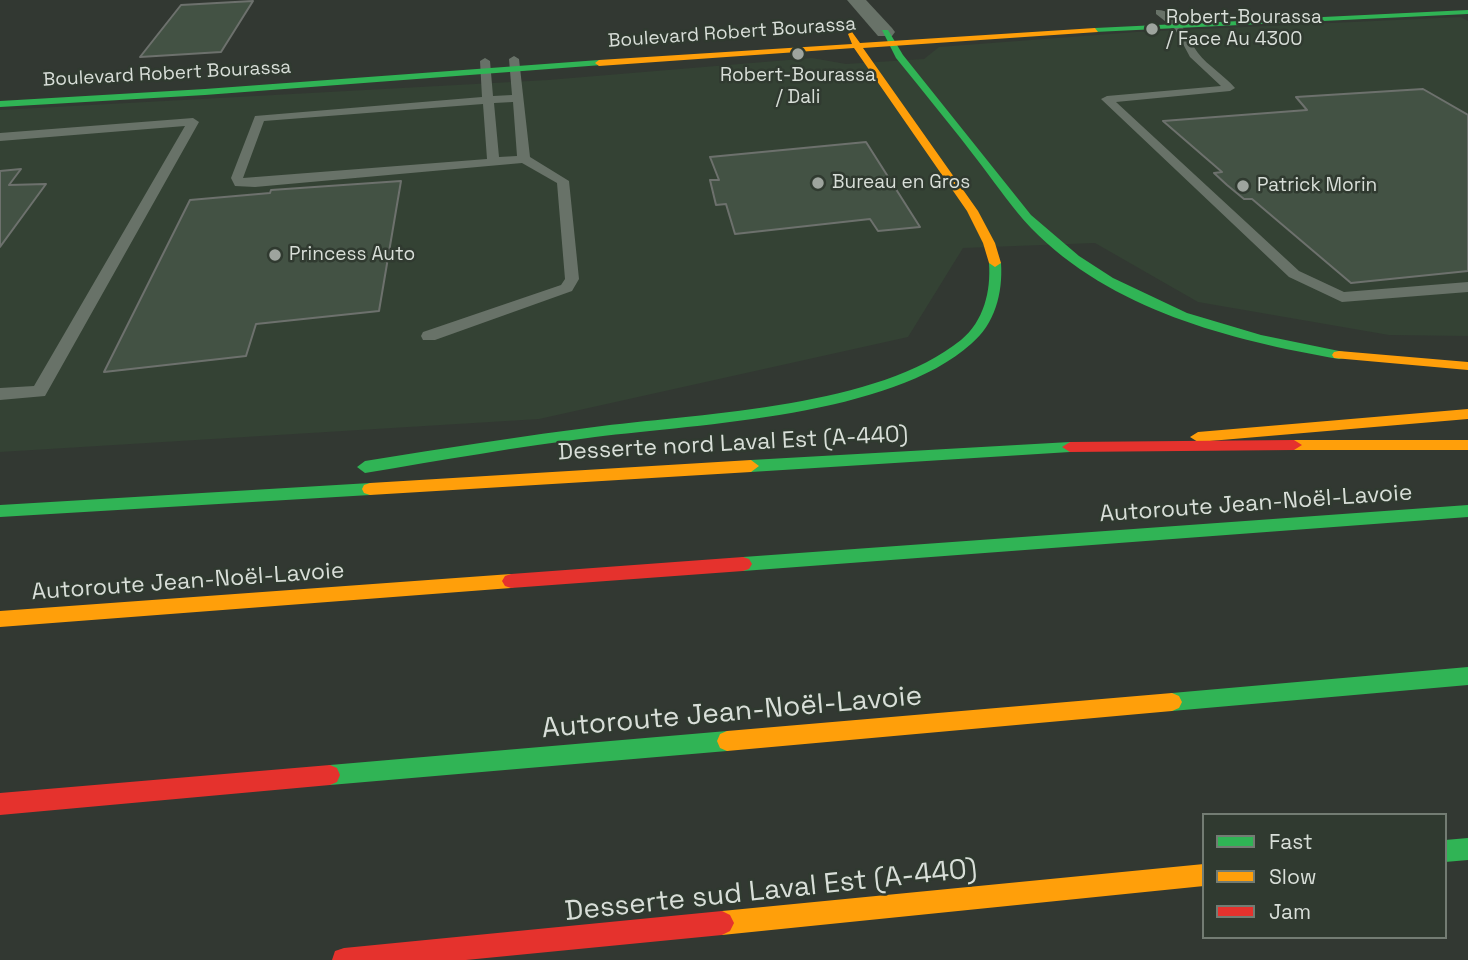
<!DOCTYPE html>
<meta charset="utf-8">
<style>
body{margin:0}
#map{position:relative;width:1468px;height:960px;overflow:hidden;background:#323832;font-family:"Space Grotesk",sans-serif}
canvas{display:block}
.legend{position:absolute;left:1202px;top:813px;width:245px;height:126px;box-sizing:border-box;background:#303a30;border:2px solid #737c73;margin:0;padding:9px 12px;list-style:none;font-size:21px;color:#d8ded8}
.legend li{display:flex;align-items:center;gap:14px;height:35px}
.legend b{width:35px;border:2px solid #737c73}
</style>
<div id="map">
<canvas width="1468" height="960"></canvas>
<ul class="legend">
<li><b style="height:9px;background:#30b455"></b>Fast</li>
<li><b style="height:9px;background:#ff9f0a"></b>Slow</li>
<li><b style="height:9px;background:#e5322d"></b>Jam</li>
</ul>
</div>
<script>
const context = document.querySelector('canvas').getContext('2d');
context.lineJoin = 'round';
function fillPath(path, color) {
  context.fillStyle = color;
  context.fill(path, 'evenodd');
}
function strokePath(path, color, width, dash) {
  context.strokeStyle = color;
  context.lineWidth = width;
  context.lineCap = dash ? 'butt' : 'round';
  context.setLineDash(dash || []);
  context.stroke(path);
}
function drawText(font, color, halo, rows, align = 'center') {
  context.font = font + ' "Space Grotesk",sans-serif';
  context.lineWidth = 5;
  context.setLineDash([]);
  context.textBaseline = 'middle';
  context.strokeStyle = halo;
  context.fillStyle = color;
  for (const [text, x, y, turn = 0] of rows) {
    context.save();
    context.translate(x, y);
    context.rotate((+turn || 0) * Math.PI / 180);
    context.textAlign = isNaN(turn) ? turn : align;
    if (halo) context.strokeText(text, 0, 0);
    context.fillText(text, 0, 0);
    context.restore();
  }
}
const built = new Path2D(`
 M1461 17 1468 21V336L1389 335 1198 302 1095 243 963 248 908 337 539 419 0 452V110L548 80 812 58 846 64 924 59 939 47 1136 32Z`);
const building = new Path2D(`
 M253 1 221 52 140 57 181 5Z
 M1423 89 1468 115V271L1351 283 1252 199H1244L1227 185 1214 173 1222 172 1163 121 1307 110 1296 97Z
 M866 142 920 227 878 231 870 219 735 234 726 204 716 205 710 180H719L710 157Z
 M21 169 9 185 46 184 0 247V171Z
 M401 181 379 311 256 324 246 356 104 372 190 200 270 193 271 190Z`);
const lane = new Path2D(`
 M1156 10C1179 9 1187 38 1198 53 1208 66 1224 75 1235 88L1230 91 1116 102 1299 271 1344 292 1468 282V292L1342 302 1289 277 1101 99 1107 96 1221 86 1190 57 1175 29 1156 14Z
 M514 56 519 59 530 157 569 181 579 279 572 291 435 340H423L421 336 423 332 561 285 565 279 557 183 522 163 255 187 235 186 231 178 255 116 482 97 480 61 485 58 490 61 493 96 512 95 509 59ZM513 102 517 156 499 157 494 103ZM483 104 487 159 243 178 264 121Z
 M193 118 199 122 45 396 0 400V388L34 386 185 126 0 141V133Z`);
const street = new Path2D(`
 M847 0H866L892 28 895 32 892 36H878Z`);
const fast = new Path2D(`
 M1468 10V14L1095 32 1091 30 1095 28Z
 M882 30H888L903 55 1031 215 1079 256 1113 278 1187 313 1261 335 1344 352 1346 355 1344 358 1339 359C1230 340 1111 310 1031 228 1013 209 998 187 982 166 954 129 925 94 896 58Z
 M599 60 603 63 602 65 205 95 0 107V101L205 89Z
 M995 259 1001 263C1003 293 995 324 971 344 891 416 701 424 595 437 518 447 442 460 365 473L357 467 365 461C444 448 523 436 602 426 707 413 878 407 961 340 984 321 991 291 989 263Z
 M1070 442 1078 447 1070 452 751 472 743 466 751 460Z
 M370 483 376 485 378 489 376 493 370 495 0 517V505Z
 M1468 505V517L743 571 737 569 734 564 737 559 743 557Z
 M1468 667V685L1172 711 1165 708 1162 702 1165 696 1172 693Z
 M727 731 734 734 737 741 734 748 727 751 330 785 323 782 320 775 323 768 330 765Z
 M1468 838V860L1445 862V840Z`);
const slow = new Path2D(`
 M1095 28 1098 32 863 48 978 211 995 243 1001 263 995 267 989 263 983 243 967 211 854 48 599 66 595 63 599 60 852 44 848 34 852 32 860 43Z
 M1339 351 1468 362V370L1334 358 1332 355 1334 352Z
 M1468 409V419L1198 442 1190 437 1198 432Z
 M1294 440H1468V450H1294L1286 445Z
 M751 460 759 466 751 472 370 495 364 493 362 489 364 485 370 483Z
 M511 574 517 576 520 581 517 586 511 588 0 627V611Z
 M1172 693 1179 696 1182 702 1179 708 1172 711 727 751 720 748 717 741 720 734 727 731Z
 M1204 864V886L722 935 714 931 710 923 714 915 722 911Z`);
const jam = new Path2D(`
 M1294 440 1302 445 1294 450 1070 452 1062 447 1070 442Z
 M743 557 749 559 752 564 749 569 743 571 511 588 505 586 502 581 505 576 511 574Z
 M330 765 337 768 340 775 337 782 330 785 0 815V793Z
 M722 911 730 915 734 923 730 931 722 935 466 960H332L335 951 344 948Z`);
const markers = [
 [1152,29,7,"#9ea49e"],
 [798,54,7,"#9ea49e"],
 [818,183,7,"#9ea49e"],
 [1243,186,7,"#9ea49e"],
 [275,255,7,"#9ea49e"]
];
const farPoinames = [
 ["Robert-Bourassa",1166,18],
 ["/ Face Au 4300",1166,40],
 ["Robert-Bourassa",798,76,"center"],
 ["/ Dali",798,98,"center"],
 ["Bureau en Gros",832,183],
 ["Patrick Morin",1257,186],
 ["Princess Auto",289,255]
];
const farStreetnames = [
 ["Boulevard Robert Bourassa",732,33,-4],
 ["Boulevard Robert Bourassa",167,74,-3]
];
const streetNames = [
 ["Desserte nord Laval Est (A-440)",733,444,-3],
 ["Autoroute Jean-Noël-Lavoie",1256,504,-4],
 ["Autoroute Jean-Noël-Lavoie",188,582,-4]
];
const nearStreetnames = [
 ["Autoroute Jean-Noël-Lavoie",732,713,-5],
 ["Desserte sud Laval Est (A-440)",771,891,-6]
];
fillPath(built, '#344234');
fillPath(building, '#435244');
strokePath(building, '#6d716d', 2);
fillPath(lane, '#687268');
fillPath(street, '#687268');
fillPath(fast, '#30b455');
fillPath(slow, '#ff9f0a');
fillPath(jam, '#e5322d');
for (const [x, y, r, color] of markers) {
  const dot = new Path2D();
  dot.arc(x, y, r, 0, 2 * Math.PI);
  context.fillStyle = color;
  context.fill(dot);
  strokePath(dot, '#303a30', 2.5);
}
drawText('19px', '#d8ded8', '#303a30', farPoinames, 'left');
drawText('19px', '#d8ded8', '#303a30', farStreetnames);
drawText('23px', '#d8ded8', '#303a30', streetNames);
drawText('28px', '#d8ded8', '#303a30', nearStreetnames);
</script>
